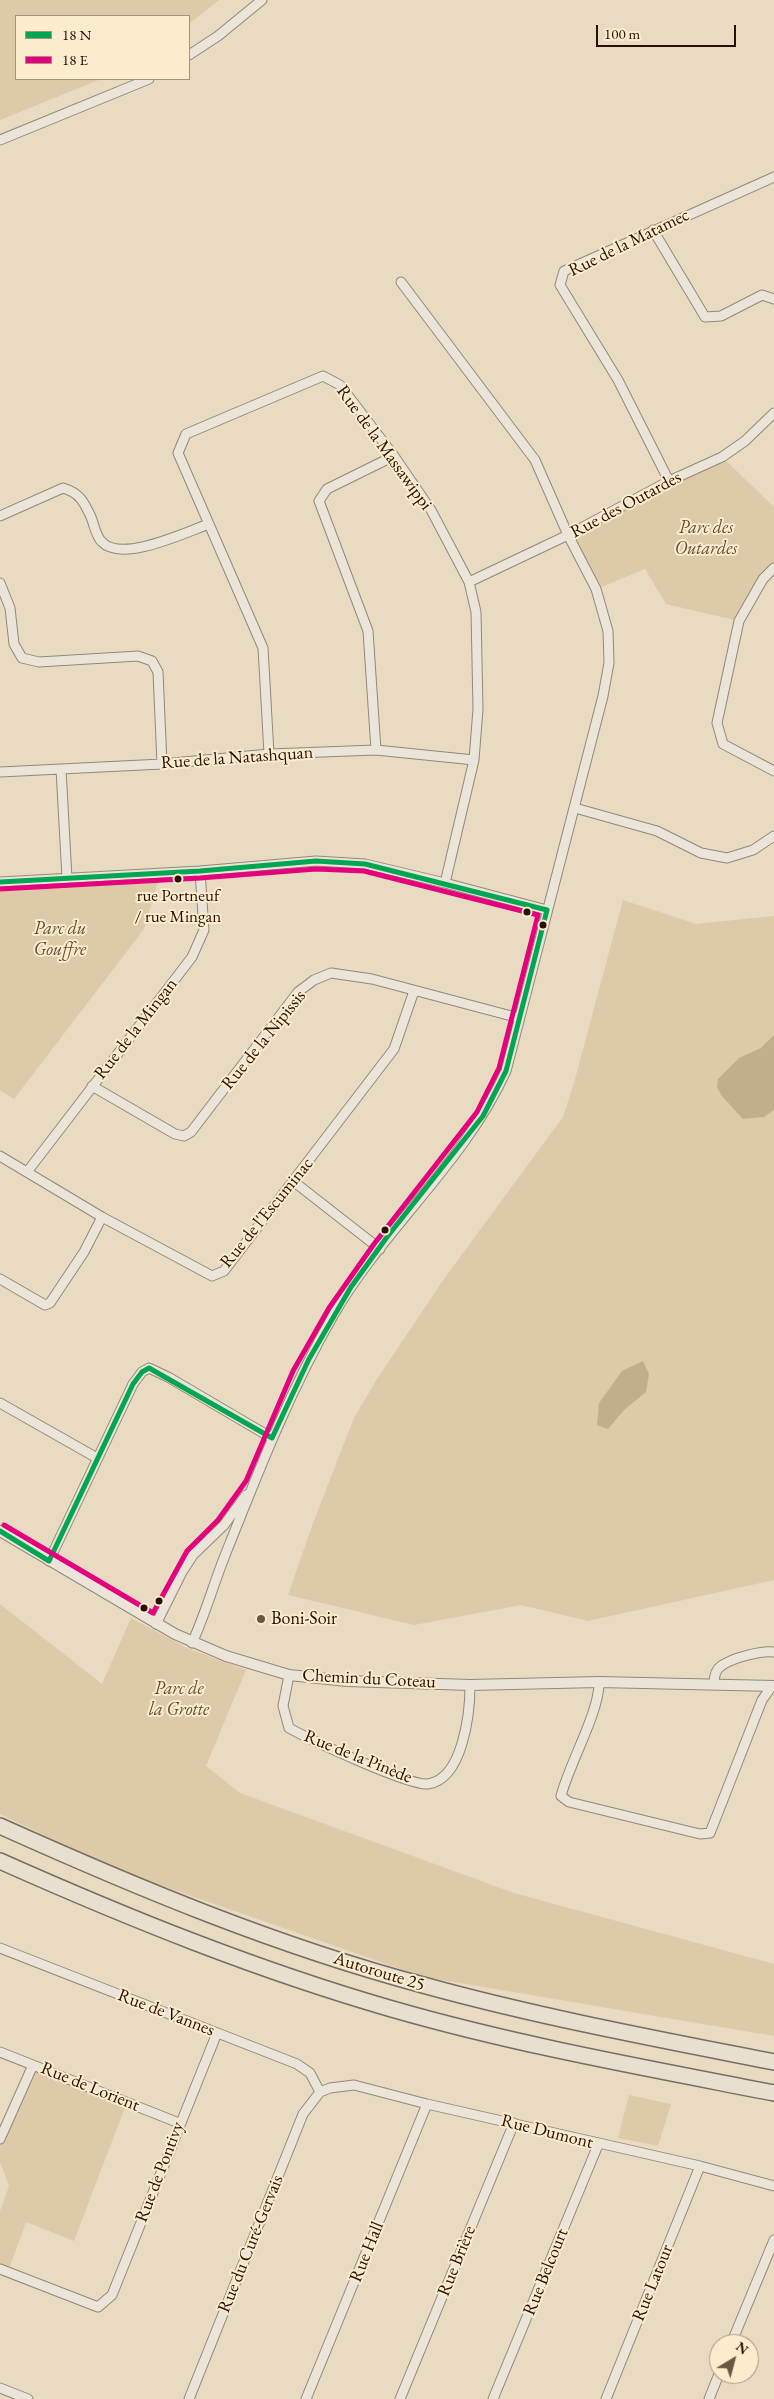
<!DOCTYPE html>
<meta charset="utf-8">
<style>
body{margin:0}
#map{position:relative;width:774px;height:2399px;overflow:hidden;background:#e8dbc1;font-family:"EB Garamond",serif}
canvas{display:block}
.legend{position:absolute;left:15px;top:15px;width:175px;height:65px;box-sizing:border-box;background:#faeccd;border:1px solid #a7937b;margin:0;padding:6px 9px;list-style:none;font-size:15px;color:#2a0e00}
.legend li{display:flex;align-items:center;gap:10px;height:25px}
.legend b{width:25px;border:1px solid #a7937b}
.north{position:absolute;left:709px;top:2334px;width:50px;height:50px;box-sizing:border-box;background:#faeccd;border:1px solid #a7937b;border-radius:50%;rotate:37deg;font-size:14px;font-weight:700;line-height:20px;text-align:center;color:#2a0e00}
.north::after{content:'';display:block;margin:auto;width:18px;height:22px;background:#6c5644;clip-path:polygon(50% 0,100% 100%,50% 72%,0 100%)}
.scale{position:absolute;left:596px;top:25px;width:140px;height:22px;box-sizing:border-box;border:2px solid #2a0e00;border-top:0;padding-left:6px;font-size:15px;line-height:18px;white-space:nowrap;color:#2a0e00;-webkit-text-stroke:4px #faeccd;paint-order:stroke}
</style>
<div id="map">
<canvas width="774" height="2399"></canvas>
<ul class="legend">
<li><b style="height:6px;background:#00a651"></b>18 N</li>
<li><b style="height:6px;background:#e5007d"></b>18 E</li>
</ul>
<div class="north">N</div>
<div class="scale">100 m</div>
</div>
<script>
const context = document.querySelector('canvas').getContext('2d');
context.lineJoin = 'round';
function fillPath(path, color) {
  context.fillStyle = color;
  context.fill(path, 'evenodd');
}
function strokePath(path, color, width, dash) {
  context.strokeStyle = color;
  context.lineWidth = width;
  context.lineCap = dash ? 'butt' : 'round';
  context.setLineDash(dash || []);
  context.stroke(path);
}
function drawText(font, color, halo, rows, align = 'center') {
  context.font = font + ' "EB Garamond",serif';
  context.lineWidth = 4;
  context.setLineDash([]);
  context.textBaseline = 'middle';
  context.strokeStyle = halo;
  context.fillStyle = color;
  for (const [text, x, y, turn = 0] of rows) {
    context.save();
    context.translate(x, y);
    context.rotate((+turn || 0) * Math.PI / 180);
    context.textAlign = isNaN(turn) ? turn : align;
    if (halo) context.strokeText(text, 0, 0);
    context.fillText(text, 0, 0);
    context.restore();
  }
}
const green = new Path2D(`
 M0 0H219L189 24V16H16V79H101L0 120Z
 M722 457 774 507V568L739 621 666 604 645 569 596 589 568 535Z
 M161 872 144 929 14 1099 0 1090V883Z
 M623 900 696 924 774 916V1580L588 1621 521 1605 414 1625 288 1595 313 1523 354 1418 377 1379 444 1279 563 1117 574 1083Z
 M0 1604 102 1684 131 1618 187 1648 246 1670 206 1766 240 1793 514 1893 774 1964V2036L424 1977 114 1869 0 1814Z
 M33 2065 127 2102 74 2241 26 2222 8 2272 0 2269V2211L9 2186 0 2162V2139Z
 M629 2095 671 2104 658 2146 618 2138Z`);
const water = new Path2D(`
 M774 1035V1110L764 1117 743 1119 721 1095 717 1087 718 1079 739 1058 761 1048Z
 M643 1361 649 1374 646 1392 624 1410 608 1429 597 1425 599 1403 622 1371Z`);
const minor = new Path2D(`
 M189 55 218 36 262 0
 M0 140 149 79
 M653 230 705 317 721 316 762 295 774 299
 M669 481 618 380 560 285 564 271 774 177
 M0 516 63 488C80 493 84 502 91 517 94 524 96 537 102 542 122 563 186 532 209 524
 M774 568 763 579 739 621 717 723 723 744 774 771
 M469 582 568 535 669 481 722 457 745 441 774 413
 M0 583 10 608 14 644 22 658 39 662 138 656 152 661 158 672 162 764
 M376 750 368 631 319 501 327 489 394 456
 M269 754 263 648 178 453 186 434 323 376 340 385 394 456 431 510 469 582 476 612 478 709 474 760 445 883
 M61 769 67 878
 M0 772 162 764 269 754 376 750 474 760
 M575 808 657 831 701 853 727 858 753 850 774 836
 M0 882 200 871 316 861 365 864 445 883 547 910
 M92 1086 175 1134 184 1136 191 1132 298 992 314 980 331 973 372 979 519 1018
 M0 1156 102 1217 212 1276 224 1271 394 1049 414 991
 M27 1172 192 957 204 930 200 871
 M293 1181 380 1249
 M0 1279 45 1305 50 1303 84 1252 102 1217
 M0 1403 97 1458
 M49 1561 133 1384 142 1372 149 1368 168 1377 272 1438
 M156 1624 182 1572 193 1555 224 1525 246 1495
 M192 1643C205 1615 213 1586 224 1558 257 1475 289 1392 334 1314 384 1228 465 1162 506 1071L603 696 609 663 608 631 596 589 568 535 535 460 401 282
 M289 1675 283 1706 289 1728C309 1739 409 1786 428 1784 463 1779 470 1713 470 1685
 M599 1682C600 1711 569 1764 561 1796L569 1802 700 1834 710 1833 762 1700 772 1686
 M714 1684C714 1677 715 1670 721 1666 732 1658 762 1650 774 1652
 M0 1948 297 2064 310 2073 320 2092
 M0 2052 179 2123
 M320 2092 330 2088 354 2085 427 2104 700 2166 774 2186
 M0 2139 33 2065
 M0 2269 98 2307 112 2295 217 2033
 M731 2344 774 2240
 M0 2388 28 2399
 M189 2399 303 2114 320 2092
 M306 2399 427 2104
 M400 2399 514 2123
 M493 2399 598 2145
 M606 2399 700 2166
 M709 2399 719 2374`);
const tertiary = new Path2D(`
 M0 1531 175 1634 226 1656 289 1675 347 1681 470 1685 599 1682 774 1686`);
const motorway = new Path2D(`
 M0 1826C138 1888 277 1946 423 1985 539 2017 657 2039 774 2062
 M0 1861C128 1918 257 1970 392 2009 517 2045 646 2068 774 2093`);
const bus1 = new Path2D(`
 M0 882 200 871 316 861 365 864 547 910 506 1071 483 1116 387 1237 351 1287 309 1359 272 1438 149 1368 142 1372 133 1384 49 1561 0 1531`);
const bus2 = new Path2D(`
 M0 889 200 878 316 869 364 871 538 915 499 1068 477 1112 374 1244 329 1308 293 1371 246 1481 218 1520 187 1551 153 1613 4 1525`);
const markers = [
 [178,879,4.5,"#2a0e00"],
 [527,912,4.5,"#2a0e00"],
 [543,925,4.5,"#2a0e00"],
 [385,1230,4.5,"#2a0e00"],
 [159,1601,4.5,"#2a0e00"],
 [144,1608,4.5,"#2a0e00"],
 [261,1619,5,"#6c5644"]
];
const busNames = [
 ["rue Portneuf",178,896],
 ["/ rue Mingan",178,917]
];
const streetNames = [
 ["Rue de la Matamec",629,243,-26],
 ["Rue de la Massawippi",384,448,54],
 ["Rue des Outardes",626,505,-28],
 ["Rue de la Natashquan",237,758,-4],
 ["Rue de la Mingan",136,1029,-52],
 ["Rue de la Nipissis",264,1040,-51],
 ["Rue de l'Escuminac",267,1213,-51],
 ["Chemin du Coteau",369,1679,3],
 ["Rue de la Pinède",358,1757,22],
 ["Autoroute 25",379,1972,17],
 ["Rue de Vannes",166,2013,21],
 ["Rue de Lorient",90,2087,22],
 ["Rue Dumont",547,2132,14],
 ["Rue de Pontivy",160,2172,-69],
 ["Rue du Curé-Gervais",251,2244,-68],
 ["Rue Hall",367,2252,-68],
 ["Rue Brière",457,2261,-68],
 ["Rue Belcourt",546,2272,-68],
 ["Rue Latour",653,2283,-68]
];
const parkNames = [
 ["Parc des",706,528],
 ["Outardes",706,549],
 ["Parc du",60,929],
 ["Gouffre",60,950],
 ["Parc de",179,1689],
 ["la Grotte",179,1710]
];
const poiNames = [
 ["Boni-Soir",271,1619]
];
fillPath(green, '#ddcaa8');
fillPath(water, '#c2ad8c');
strokePath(minor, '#938878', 11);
strokePath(tertiary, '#938878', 12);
strokePath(motorway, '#786d5f', 18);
strokePath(minor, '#ebe4d8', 9);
strokePath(tertiary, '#ebe4d8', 10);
strokePath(motorway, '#e7e0d1', 15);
strokePath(bus1, '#00a651', 5);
strokePath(bus2, '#e5007d', 5);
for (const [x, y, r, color] of markers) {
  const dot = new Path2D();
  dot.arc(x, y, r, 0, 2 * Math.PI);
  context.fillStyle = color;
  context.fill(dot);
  strokePath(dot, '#faeccd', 2);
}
drawText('17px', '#2a0e00', '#faeccd', busNames);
drawText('18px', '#2a0e00', '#faeccd', streetNames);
drawText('italic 18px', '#664b34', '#faeccd', parkNames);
drawText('18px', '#2a0e00', '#faeccd', poiNames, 'left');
</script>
